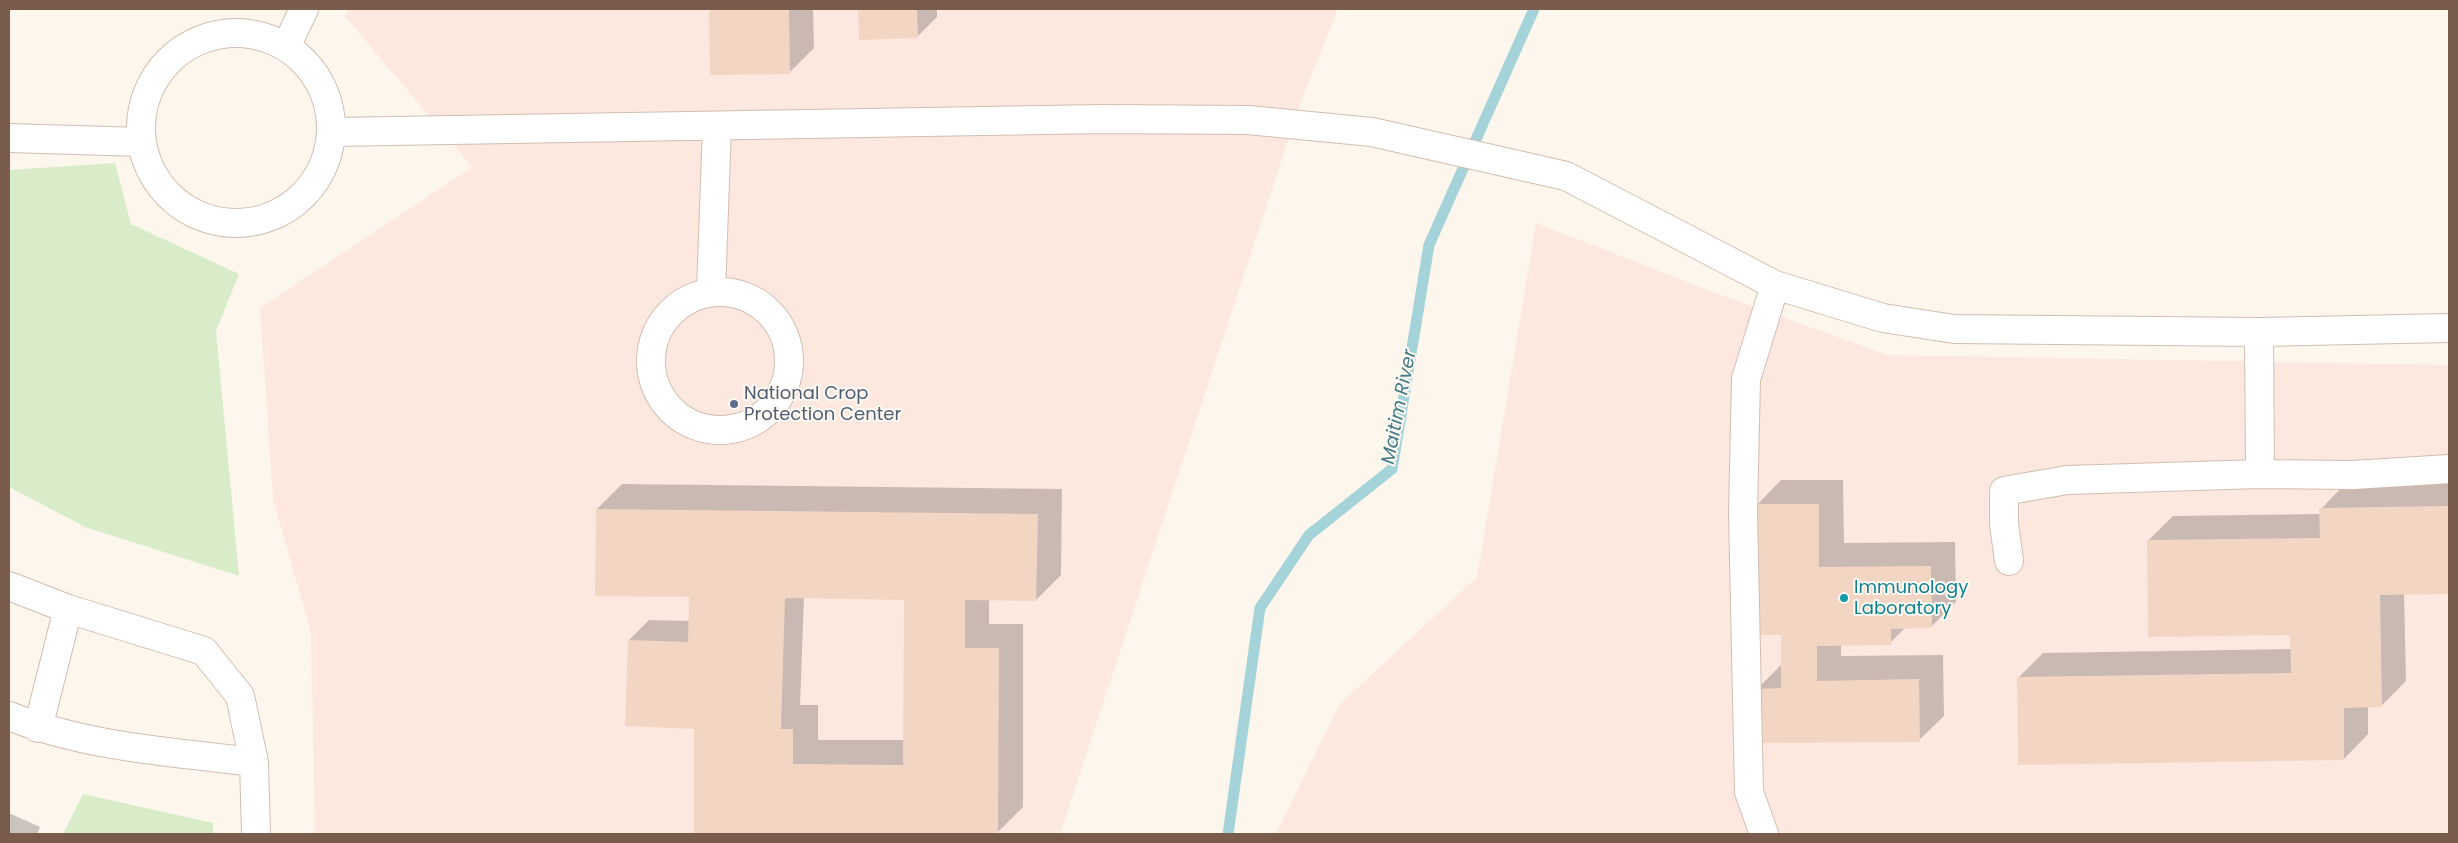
<!DOCTYPE html>
<style>
body{margin:0}
#map{position:relative;width:2458px;height:843px;overflow:hidden;background:#fdf6ec;font-family:Poppins,sans-serif}
canvas{display:block}
.frame{position:absolute;inset:0;border:10px solid #7a5c4d;pointer-events:none}
</style>
<div id="map">
<canvas width="2458" height="843"></canvas>
<div class="frame"></div>
</div>
<script>
const context = document.querySelector('canvas').getContext('2d');
context.lineJoin = 'round';
function fillPath(path, color) {
  context.fillStyle = color;
  context.fill(path, 'evenodd');
}
function strokePath(path, color, width, dash) {
  context.strokeStyle = color;
  context.lineWidth = width;
  context.lineCap = dash ? 'butt' : 'round';
  context.setLineDash(dash || []);
  context.stroke(path);
}
function drawText(font, color, halo, rows, align = 'center') {
  context.font = font + ' Poppins,sans-serif';
  context.lineWidth = 4;
  context.setLineDash([]);
  context.textBaseline = 'middle';
  context.strokeStyle = halo;
  context.fillStyle = color;
  for (const [text, x, y, turn = 0] of rows) {
    context.save();
    context.translate(x, y);
    context.rotate((+turn || 0) * Math.PI / 180);
    context.textAlign = isNaN(turn) ? turn : align;
    if (halo) context.strokeText(text, 0, 0);
    context.fillText(text, 0, 0);
    context.restore();
  }
}
const commercial = new Path2D(`
 M349 9H1338L1302 98 1060 834H315L311 633 273 499 260 308 472 167 345 16Z
 M1536 223 1718 294 1888 355 2449 365V834H1276L1340 704 1477 577Z`);
const green = new Path2D(`
 M115 163 131 224 239 274 216 331 239 576 85 527 9 487V170Z
 M83 794 213 823V834H63Z`);
const shadow = new Path2D(`
 M710 9H813L814 48 789 73 711 74Z
 M859 9H937V17L917 37 860 39Z
 M1781 480H1843L1844 543 1955 542 1956 602 1931 627H1906L1890 643 1841 644V656L1943 655 1944 716 1919 740 1757 689 1782 664V634L1757 505Z
 M2449 482V592L2404 593 2406 681 2381 706H2368V734L2344 759 2019 677 2043 653 2292 649V634L2148 541 2173 516 2321 514V509L2345 484Z
 M622 484 1062 489 1061 575 1036 600 989 599V624H1023V807L998 832H942L940 834H713L699 726 629 640 649 620 690 621V598L597 509ZM804 597 905 598V740H818V705H800Z
 M9 813 40 827 37 834H9Z`);
const stream = new Path2D(`
 M1228 834 1260 608 1309 535 1392 469 1429 245 1534 9`);
const building = new Path2D(`
 M709 9H789L790 74 710 75Z
 M858 9H917L918 38 859 40Z
 M1755 504H1819V567L1931 566 1932 628 1891 629V645L1817 646V681L1919 679 1920 742 1757 743 1756 689 1781 688V635H1757Z
 M2449 506V594L2380 595 2382 707 2344 708V760L2018 765 2017 677 2291 673 2290 635 2148 637 2147 540 2320 538 2319 508Z
 M596 509 1038 514 1036 601 965 600V648H999L998 833 694 834V729L625 726 628 640 688 642 689 597 595 596ZM785 598 904 600 903 765 793 764V729H781Z`);
const minor = new Path2D(`
 M141 128a95 95 0 1 1 190 0a95 95 0 1 1-190 0Z
 M286 47 304 9
 M332 132 1103 119 1248 120 1372 132 1566 176 1775 285 1883 318 1954 329 2259 332 2449 328
 M9 138 141 142
 M711 292 717 126
 M651 361a69 69 0 1 1 138 0a69 69 0 1 1-138 0Z
 M2259 332 2260 474
 M2009 561 2004 524V491L2067 480 2260 474 2353 475 2449 469
 M9 586 68 609 204 651 240 696 254 762 256 834
 M9 716C86 747 171 752 254 762
 M38 728 68 609
 M1764 834 1749 792 1743 513 1746 379 1775 285`);
const markers = [
 [734,404,5,"#5c6f8a"],
 [1844,598,5,"#0f9aa8"]
];
const serviceNames = [
 ["National Crop",744,394],
 ["Protection Center",744,415]
];
const cultureNames = [
 ["Immunology",1854,588],
 ["Laboratory",1854,609]
];
const waterNames = [
 ["Maitim River",1400,407,-79]
];
fillPath(commercial, '#fde8e0');
fillPath(green, '#d8ecc9');
fillPath(shadow, '#0003');
strokePath(stream, '#a5d3da', 11);
fillPath(building, '#f3d5c3');
strokePath(minor, '#d1beb0', 30);
strokePath(minor, '#fff', 28);
for (const [x, y, r, color] of markers) {
  const dot = new Path2D();
  dot.arc(x, y, r, 0, 2 * Math.PI);
  context.fillStyle = color;
  context.fill(dot);
  strokePath(dot, '#fffaf3', 2);
}
drawText('18px', '#4e5e75', '#fffaf3', serviceNames, 'left');
drawText('18px', '#0d838f', '#fffaf3', cultureNames, 'left');
drawText('italic 19px', '#437c86', '#fffaf3', waterNames);
</script>
